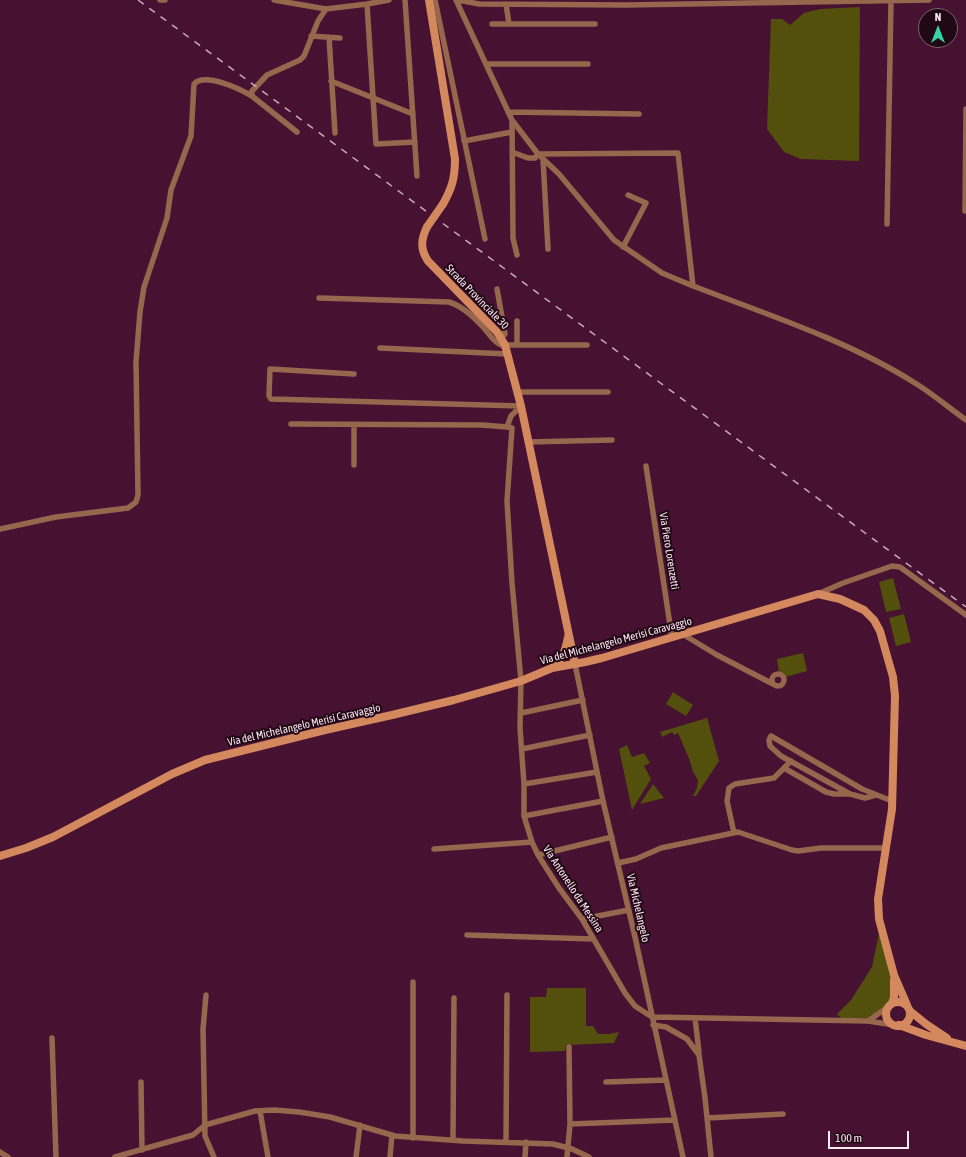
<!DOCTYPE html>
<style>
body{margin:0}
#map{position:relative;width:966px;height:1157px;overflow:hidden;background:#471231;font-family:"Asap Condensed",sans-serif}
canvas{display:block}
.north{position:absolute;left:918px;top:8px;width:40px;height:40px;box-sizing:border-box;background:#200915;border:1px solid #78626d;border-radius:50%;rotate:0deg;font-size:11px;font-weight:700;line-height:16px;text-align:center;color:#fde7f1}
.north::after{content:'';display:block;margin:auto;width:14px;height:18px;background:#36d4a7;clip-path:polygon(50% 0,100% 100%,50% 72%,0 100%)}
.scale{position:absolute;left:828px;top:1131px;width:81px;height:18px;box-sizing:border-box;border:2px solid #fde7f1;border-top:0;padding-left:5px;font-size:12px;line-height:14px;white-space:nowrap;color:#fde7f1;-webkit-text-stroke:3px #200915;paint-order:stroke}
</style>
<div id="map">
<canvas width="966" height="1157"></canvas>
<div class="north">N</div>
<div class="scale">100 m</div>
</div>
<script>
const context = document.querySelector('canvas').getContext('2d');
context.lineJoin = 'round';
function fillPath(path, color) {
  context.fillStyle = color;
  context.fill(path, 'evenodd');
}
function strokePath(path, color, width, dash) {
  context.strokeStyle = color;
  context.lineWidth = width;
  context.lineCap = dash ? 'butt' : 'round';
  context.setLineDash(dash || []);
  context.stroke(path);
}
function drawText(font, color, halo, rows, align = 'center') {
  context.font = font + ' "Asap Condensed",sans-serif';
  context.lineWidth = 4;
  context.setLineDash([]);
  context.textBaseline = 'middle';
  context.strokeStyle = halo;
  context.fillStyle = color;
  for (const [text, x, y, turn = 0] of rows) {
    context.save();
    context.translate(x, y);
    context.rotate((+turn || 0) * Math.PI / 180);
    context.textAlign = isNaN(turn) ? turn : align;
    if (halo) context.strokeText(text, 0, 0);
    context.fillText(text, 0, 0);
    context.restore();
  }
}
const green = new Path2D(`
 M860 7 859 161 801 159 784 152 767 129 771 19H782L790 25 804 13 820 9Z
 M893 578 901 609 886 612 879 582Z
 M904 614 911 642 896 646 889 618Z
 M803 653 807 671 785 677 779 672 777 659Z
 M673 692 693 705 686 716 666 704Z
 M707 718 719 761 696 796H693L697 788 698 780 693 772 690 761 678 733 674 735 672 732 662 737 660 732Z
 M627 745 632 757 644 753 650 763 644 766 651 779 632 810 619 749Z
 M653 784 664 798 640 804Z
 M879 933 891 974 890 1000 887 1005 868 1018H841L837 1014 851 1000 872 967Z
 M547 988H586V1026H593L598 1034H609L619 1032 614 1043 566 1045 565 1051 530 1052V997H546Z`);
const street = new Path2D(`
 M160 0H165
 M274 0 326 9 367 4 389 0
 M405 0 417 176
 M435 0 485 239
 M456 0 512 120 538 154 559 174 614 240 662 273 693 286 678 153 538 154 535 158H528L512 152
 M458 0 479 4 627 5 929 0
 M367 4 376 144 415 142
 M506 4 509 24
 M492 24H595
 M311 36 340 38
 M329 37 335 133
 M487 64H588
 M331 81 413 114
 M508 112 639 114
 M512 120 513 238 517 255
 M297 132 252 96V91L267 75 300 60 304 56 318 21 326 9
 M464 141 512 132
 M543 159 548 249
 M965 211 966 109
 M887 224 891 1
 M623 247 646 203 628 195
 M693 286C766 314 849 341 915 383 933 394 949 408 966 420
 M497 289 505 334 501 338
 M319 298 449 302C462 306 474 317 483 327 489 333 493 342 501 345H587
 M517 345V321
 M380 348 507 354
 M354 374 270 369 269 396 271 399 521 406
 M517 392H608
 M291 424 482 425 507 427 511 416 521 406
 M354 425V465
 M507 427 512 428 507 501 512 583 521 681 520 728 524 784V816L532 842 538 855 559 888 582 919 625 993 635 1006 652 1017 868 1021 894 1025
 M528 442 612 440
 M646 466 672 638
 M0 529 56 517 128 508 136 502 138 495 136 362 140 312 144 287 167 218 171 190 191 136 194 84C205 72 240 89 252 96
 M818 594 843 583 892 566 900 567 966 615
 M684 635 717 655 773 684
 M575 664 603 801 635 937 683 1157
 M772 680a6 6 0 1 1 12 0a6 6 0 1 1-12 0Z
 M521 713 583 700
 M522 749 590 735
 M784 768 826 792 834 794H849
 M524 784 597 772
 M876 795 865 798 850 794 781 756 770 746 769 740 771 736 862 789 892 801
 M524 816 603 801
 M734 833 727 801 729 788 735 784 774 778 791 761
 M434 849 532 842
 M538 855 612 837
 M618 863 636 859 661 848 738 832 792 850 798 851 821 848H886
 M582 919 629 910
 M467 935 593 939
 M413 982V1138
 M206 995 203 1029 205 1136 214 1157
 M695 1018 699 1052
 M868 1021 888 1007
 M653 1025 666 1027 687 1039 699 1055 705 1098 711 1157
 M52 1038 56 1157
 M141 1082 142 1150
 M606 1082 666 1080
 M260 1111 268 1157
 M707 1118 783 1114
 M570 1124 675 1120
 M453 1140 454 998
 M506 1142 507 995
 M0 1152 8 1157
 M115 1157 193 1135 205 1125 255 1111 274 1110 299 1112 330 1117 395 1136 463 1141 553 1144 572 1149 589 1157
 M356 1157 360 1125
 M390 1157 392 1135
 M525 1157 526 1142
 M567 1157 570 1124 569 1047`);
const secondary = new Path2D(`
 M429 0 455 159C455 178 452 188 443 204
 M427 227C421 239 420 249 428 261L497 332 505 345 521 406 575 664
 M552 668C563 657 565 653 568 637
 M0 856 26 848 53 837 172 774 205 760 325 730 392 715 454 700 521 681 552 668 585 662 602 658 818 594 840 599 864 610 874 620 880 631 893 677 895 696 892 809 878 899 879 919 894 975 907 1005
 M886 1014a12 12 0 1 1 24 0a12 12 0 1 1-24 0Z
 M892 1003 894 998V980
 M910 1011 926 1024 947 1038
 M899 1025 926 1035 966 1046`);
const rail = new Path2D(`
 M138 0 966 607`);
const secondaryBridge = new Path2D(`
 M427 227 443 204`);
const streetNames = [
 ["Strada Provinciale 30",477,297,46],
 ["Via Piero Lorenzetti",669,551,81],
 ["Via del Michelangelo Merisi Caravaggio",616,641,-15],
 ["Via del Michelangelo Merisi Caravaggio",304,725,-13],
 ["Via Antonello da Messina",573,889,57],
 ["Via Michelangelo",638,908,77]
];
fillPath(green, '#52500c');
strokePath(street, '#96664d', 5.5);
strokePath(secondary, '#d4885e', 8);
strokePath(rail, '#c9aaba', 1.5, [7, 7]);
strokePath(secondaryBridge, '#d4885e', 8);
drawText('11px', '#fde7f1', '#200915', streetNames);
</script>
